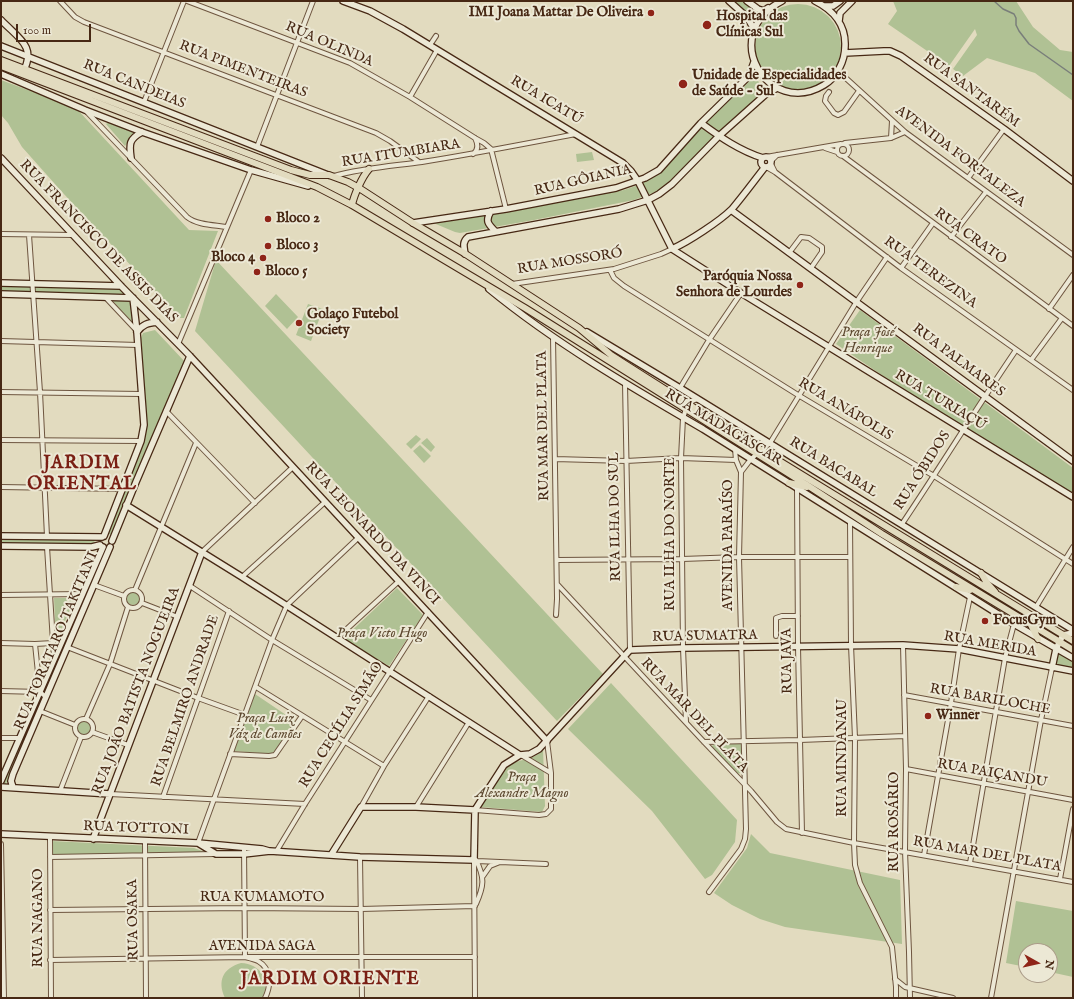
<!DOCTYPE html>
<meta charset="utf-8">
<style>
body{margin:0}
#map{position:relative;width:1074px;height:999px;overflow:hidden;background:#e2dbbf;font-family:"IM FELL English",serif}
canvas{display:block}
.frame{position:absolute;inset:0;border:2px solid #472814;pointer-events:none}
.north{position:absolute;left:1018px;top:943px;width:40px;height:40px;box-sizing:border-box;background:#ece8d5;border:1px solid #aa9b88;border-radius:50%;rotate:98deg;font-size:11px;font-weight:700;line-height:16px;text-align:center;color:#472814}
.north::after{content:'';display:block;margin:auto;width:14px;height:18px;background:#8f2418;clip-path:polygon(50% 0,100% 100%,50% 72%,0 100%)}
.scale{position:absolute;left:16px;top:24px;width:75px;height:18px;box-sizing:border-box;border:2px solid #472814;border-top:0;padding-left:5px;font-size:12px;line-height:14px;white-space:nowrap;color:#472814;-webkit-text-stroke:3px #ece8d5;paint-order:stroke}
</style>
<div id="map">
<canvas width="1074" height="999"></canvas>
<div class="frame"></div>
<div class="north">N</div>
<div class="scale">100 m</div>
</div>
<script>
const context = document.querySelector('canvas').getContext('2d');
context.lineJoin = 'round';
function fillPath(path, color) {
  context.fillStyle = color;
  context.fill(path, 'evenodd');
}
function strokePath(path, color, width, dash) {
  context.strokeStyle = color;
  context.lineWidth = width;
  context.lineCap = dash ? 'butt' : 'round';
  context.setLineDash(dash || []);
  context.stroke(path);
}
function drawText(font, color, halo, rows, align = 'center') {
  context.font = font + ' "IM FELL English",serif';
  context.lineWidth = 4;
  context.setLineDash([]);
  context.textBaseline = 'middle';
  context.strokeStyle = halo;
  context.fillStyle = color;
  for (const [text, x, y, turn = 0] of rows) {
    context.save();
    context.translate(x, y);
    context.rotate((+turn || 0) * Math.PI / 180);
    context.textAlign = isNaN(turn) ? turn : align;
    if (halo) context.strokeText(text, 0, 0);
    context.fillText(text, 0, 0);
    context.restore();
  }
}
const green = new Path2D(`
 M730 1H742L752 9 762 14 754 24Z
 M893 1H1016L1033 27 1060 50 1073 52V101L1035 73 987 58 963 76 953 69 977 35 975 29 949 66 888 24 897 11Z
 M755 47a43 43 0 1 1 86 0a43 43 0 1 1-86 0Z
 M755 76 760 84 766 89 670 182 658 191 634 200 534 220 460 233 455 232 431 222 624 190 641 184 661 172 706 123Z
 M1 80 76 108 189 230 218 231 184 318H180L63 193 22 147 8 123 1 115Z
 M109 122 135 133 125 146 106 124Z
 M592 152 594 160 577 162 576 154Z
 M216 260 603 674 557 721 195 331Z
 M1 286 120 289 126 296 1 291Z
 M276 294 298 317 287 329 265 306Z
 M113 301H130L135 328Z
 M308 304 323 309 311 341 296 335Z
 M860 310 1073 468V494L895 384 836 344Z
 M155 330 186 363 111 535 107 533 145 426 141 338 143 333Z
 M416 435 421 439 411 449 406 444Z
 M427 438 435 447 431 452 421 443Z
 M420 445 431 456 424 463 413 451Z
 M1 538 95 540 94 543 89 545 1 544Z
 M102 554 103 555 92 583 6 784H3L11 763Z
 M397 588 423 615 389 666 343 639Z
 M126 598a7 7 0 1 1 14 0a7 7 0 1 1-14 0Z
 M54 598H75L56 642Z
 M1058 652 1073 660V668L1055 665Z
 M611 683 737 820 735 842 712 875 705 879 652 811 568 729Z
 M255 694 295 721 278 748 271 754 234 751Z
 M77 728a7 7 0 1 1 14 0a7 7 0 1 1-14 0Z
 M713 744H741L743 769 741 773 736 774 712 747Z
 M543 749 545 806 542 812 481 807C486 798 500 772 507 767 519 757 532 763 543 749Z
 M751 834 770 853 900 880 902 944 785 927 760 919 732 905 714 893 747 848Z
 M51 841 194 848 205 852 51 856Z
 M1016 901 1073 911V977L1050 972V951H1026V967L1006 963Z
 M241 963C260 964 272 980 262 998H225C217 981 223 968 241 963Z`);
const stream = new Path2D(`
 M994 1 1003 9 1014 14 1016 18V25L1019 31 1029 44 1073 75`);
const street = new Path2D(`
 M60 1 75 17 84 22 376 133 390 141 419 162
 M187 1 350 63 410 97 475 138 484 143 491 149 506 209
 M430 45 436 36
 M838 71 905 132 1073 255
 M829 92 826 96 825 101 834 113 838 115 844 112 859 91
 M410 97 437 50
 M144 102 184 1
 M86 111 187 217C197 225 214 225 226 227
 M891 138 892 121
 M845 143 891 138 905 132
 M837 150a6 6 0 1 1 12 0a6 6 0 1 1-12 0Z
 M257 147 313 1
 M825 148 837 152
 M473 154C479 150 478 144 475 138
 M843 156 1073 326
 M766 157 841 144
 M771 161 777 155
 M771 164 775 172
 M766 167 775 172 901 268 1073 390
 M334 176C363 168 393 166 422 162 473 154 524 144 576 134
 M968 178 1004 129
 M1 234 73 235
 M29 235 40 392 47 536
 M951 237 986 192
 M789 253 801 237 809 238 822 247V252L811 268
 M901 268 933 223
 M610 270 614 278 624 286 798 395 934 476 1073 564
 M512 284 614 269 661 254 672 249
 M106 298 137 331
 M1049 309 1073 275
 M553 337 557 599 556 615
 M1 341 138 345
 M178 344 251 170
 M1031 360 1062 318
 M625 383 630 650
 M680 388 709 340 741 293
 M1 392 141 394
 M166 411 255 503
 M756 435 757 450
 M1 440 141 441
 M555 459 626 461 681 458 736 460
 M741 472 751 459 770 443 857 301 887 257
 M1 487 123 489
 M797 488 798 647 802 833
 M850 521 851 645 855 738 854 843 855 865 860 883 892 947 896 987V998
 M902 524C941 466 977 407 1016 350
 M47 547 54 658
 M202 552 293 467
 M557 560 682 559 739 557H850
 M242 577 325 502
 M557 584 704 742 751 791 777 822 786 829 854 843 1073 882
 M94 585 124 596
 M190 586 272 640 371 700
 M124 599a9 9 0 1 1 18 0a9 9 0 1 1-18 0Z
 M135 590 196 443
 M1 595 82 594
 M142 603 178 617
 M1036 607 1073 547
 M776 636V618L782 616H798
 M337 638 399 581
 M1 643 35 644 53 643
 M35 644 40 692 46 697
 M903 645 906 769 905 851 909 952 910 998
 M67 647 198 698 245 715
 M256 687 384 766
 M1 691 40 692
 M904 695 1073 726
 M40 711 75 725
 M75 728a9 9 0 1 1 18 0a9 9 0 1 1-18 0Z
 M86 719 110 664 128 607
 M686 722 683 648 681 458 683 418 686 409 691 401 698 399
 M92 732 128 745
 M1 738H19
 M547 741 551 773
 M704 742 800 740 905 736
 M230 754 269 756 275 755 302 716
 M906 769 1073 800
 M60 791 81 737
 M110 794 305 804
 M163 797 229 611
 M361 807 384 766 429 696
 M416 807 469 722
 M475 810 539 815 546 814 551 809V773L521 755
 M50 837 51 998
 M145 842 146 998
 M198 843 272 640 287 605 358 538
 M1 844 4 998
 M244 847 245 957C249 958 254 959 258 961 272 969 271 986 265 998
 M276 852 305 804 428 612
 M924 855 951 703 959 649 970 597
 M50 857 215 854
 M360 857 362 998
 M474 860 475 998
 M477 861 546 864
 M970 863 1005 658 1014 624
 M483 876 490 866 500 862
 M1060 879 1073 809
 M709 892 741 849 745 839 746 829 739 557 741 472 736 460 735 449
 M476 904C484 886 485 878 476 860
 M50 910 245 908 361 909 475 906
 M50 960 245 957H475
 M895 979 905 987 953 998
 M991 998 1041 720 1052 668`);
const secondary = new Path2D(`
 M343 1 370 11 403 29 623 163 631 171 638 181 672 249 741 293 1073 497
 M729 1 747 17 754 29
 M747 1 758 9 764 11 768 8
 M782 1C717 34 768 119 824 85 837 77 845 61 845 46 846 25 833 10 815 1
 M825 6H833L840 1
 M1 20C18 38 37 46 23 72
 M839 21 840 13 852 1
 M1 46 328 175
 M845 53 884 51H890L901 56 1004 129 1073 181
 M1 74 85 110 142 132 251 170 308 186
 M701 123C720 137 740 151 763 158
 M761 162a5 5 0 1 1 10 0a5 5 0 1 1-10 0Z
 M1 158 121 286 190 356 547 741
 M131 158C129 144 129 139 142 132
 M731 210 1073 461
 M491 211C485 221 488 224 495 231
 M413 223 506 209 616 188 645 178 659 170 701 123 749 76 754 62
 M672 249C688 242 720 221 732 209 743 196 754 181 765 167
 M465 254C464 247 462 242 468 237L619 209 648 200 659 194 672 184 719 136 766 94 777 88
 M1 283 121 286
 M489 289C555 343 629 386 703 429L1014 624 1073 658
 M1 294 133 298
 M137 332C143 324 148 323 157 322
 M587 332 680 388 1073 630
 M126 505 242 577 520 755
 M1 536 102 537
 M104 536 141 441 144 425 137 332 133 298
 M112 541 136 482 190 356
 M1 546 92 547 100 545
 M1052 668 1056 649 1063 635 1073 633
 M1 781 103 547
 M1 787 110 794
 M13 787 11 781 13 774 110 547
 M1 834 198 843 262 849 269 851
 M93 839 202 552
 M198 843 216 854H244L270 851 360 857 474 860 475 810 504 765 520 755 530 754 539 749 630 650 683 648 903 645 959 649 1073 671
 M331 855 361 807H416L475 810`);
const primary = new Path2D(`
 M1 60 291 170 310 175H329L348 182 359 188 413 223 464 253 579 328 611 355 625 364 740 437 1073 641
 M1 66 317 187 352 205 525 308 810 487 882 534 1073 650
 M352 205C354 195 362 177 369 169
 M789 483 807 487
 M981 573 987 583 995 592
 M956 587 970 590
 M1031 625 1038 639`);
const markers = [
 [651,13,4,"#8f2418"],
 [707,25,5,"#8f2418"],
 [683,84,5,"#8f2418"],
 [268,219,4,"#8f2418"],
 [268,246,4,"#8f2418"],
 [263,258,4,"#8f2418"],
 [257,272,4,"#8f2418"],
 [800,285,4,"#8f2418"],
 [299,323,4,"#8f2418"],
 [985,621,4,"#8f2418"],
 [928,716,4,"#8f2418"]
];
const poiNames = [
 ["IMI Joana Mattar De Oliveira",643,13,"right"],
 ["Hospital das",716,17],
 ["Clínicas Sul",716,33],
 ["Unidade de Especialidades",692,76],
 ["de Saúde - Sul",692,92],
 ["Bloco 2",276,219],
 ["Bloco 3",276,246],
 ["Bloco 4",255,258,"right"],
 ["Bloco 5",265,272],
 ["Paróquia Nossa",792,277,"right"],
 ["Senhora de Lourdes",792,293,"right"],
 ["Golaço Futebol",307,315],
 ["Society",307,331],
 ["FocusGym",993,621],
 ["Winner",936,716]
];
const streetNames = [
 ["RUA OLINDA",329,45,23],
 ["RUA PIMENTEIRAS",243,70,21],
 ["RUA CANDEIAS",134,85,22],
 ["RUA SANTARÉM",971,91,36],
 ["RUA ICATÚ",546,101,31],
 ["RUA ITUMBIARA",401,154,-9],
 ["AVENIDA FORTALEZA",960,157,37],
 ["RUA GÔIANIA",583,181,-13],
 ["RUA CRATO",970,237,36],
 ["RUA FRANCISCO DE ASSIS DIAS",98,242,46],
 ["RUA MOSSORÓ",570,262,-9],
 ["RUA TEREZINA",930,273,36],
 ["RUA PALMARES",958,361,37],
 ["RUA TURIAÇÚ",940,401,31],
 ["RUA ANÁPOLIS",845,410,31],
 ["RUA MAR DEL PLATA",544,426,-91],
 ["RUA MADAGASCAR",723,428,31],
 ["RUA BACABAL",833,468,32],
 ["RUA ÓBIDOS",923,471,-57],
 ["RUA ILHA DO SUL",616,517,-91],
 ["RUA LEONARDO DA VINCI",372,534,47],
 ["RUA ILHA DO NORTE",671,534,-90],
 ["AVENIDA PARAÍSO",729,545,-90],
 ["RUA SUMATRA",705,637,-1],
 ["RUA TORATARO TAKITANI",57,641,-67],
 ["RUA MERIDA",990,645,10],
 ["RUA JAVA",788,661,-91],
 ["RUA JOÃO BATISTA NOGUEIRA",137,691,-69],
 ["RUA BARILOCHE",990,700,10],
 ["RUA BELMIRO ANDRADE",186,701,-71],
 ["RUA MAR DEL PLATA",694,716,47],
 ["RUA CECÍLIA SIMÃO",342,725,-58],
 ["RUA MINDANAU",843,758,-90],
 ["RUA PAIÇANDU",992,774,10],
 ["RUA ROSÁRIO",895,822,-90],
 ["RUA TOTTONI",136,829,2],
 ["RUA MAR DEL PLATA",987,855,10],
 ["RUA KUMAMOTO",262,898],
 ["RUA NAGANO",39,918,-90],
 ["RUA OSAKA",134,920,-91],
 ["AVENIDA SAGA",262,947]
];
const parkNames = [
 ["Praça José",868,333],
 ["Henrique",868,349],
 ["Praça Victo Hugo",382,634],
 ["Praça Luiz",265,719],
 ["Váz de Camões",265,735],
 ["Praça",522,778],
 ["Alexandre Magno",522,794]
];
const districtNames = [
 ["JARDIM",82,464],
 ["ORIENTAL",82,485],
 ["JARDIM ORIENTE",330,980]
];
fillPath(green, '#b0c194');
strokePath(stream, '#797e7a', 1.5);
strokePath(street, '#6e553f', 6);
strokePath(secondary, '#472814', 8);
strokePath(primary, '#472814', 8);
strokePath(street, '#ece8d5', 4);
strokePath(secondary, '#ece8d5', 5.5);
strokePath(primary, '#e2dbbf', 6);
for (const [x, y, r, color] of markers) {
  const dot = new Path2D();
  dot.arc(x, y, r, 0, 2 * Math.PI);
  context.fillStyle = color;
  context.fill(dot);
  strokePath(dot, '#ece8d5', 1.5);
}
drawText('bold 14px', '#472814', '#ece8d5', poiNames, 'left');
drawText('14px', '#472814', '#ece8d5', streetNames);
drawText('italic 14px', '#5c472e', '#ece8d5', parkNames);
context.letterSpacing = '1px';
drawText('bold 18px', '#7a1f14', '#ece8d5', districtNames);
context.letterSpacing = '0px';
</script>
